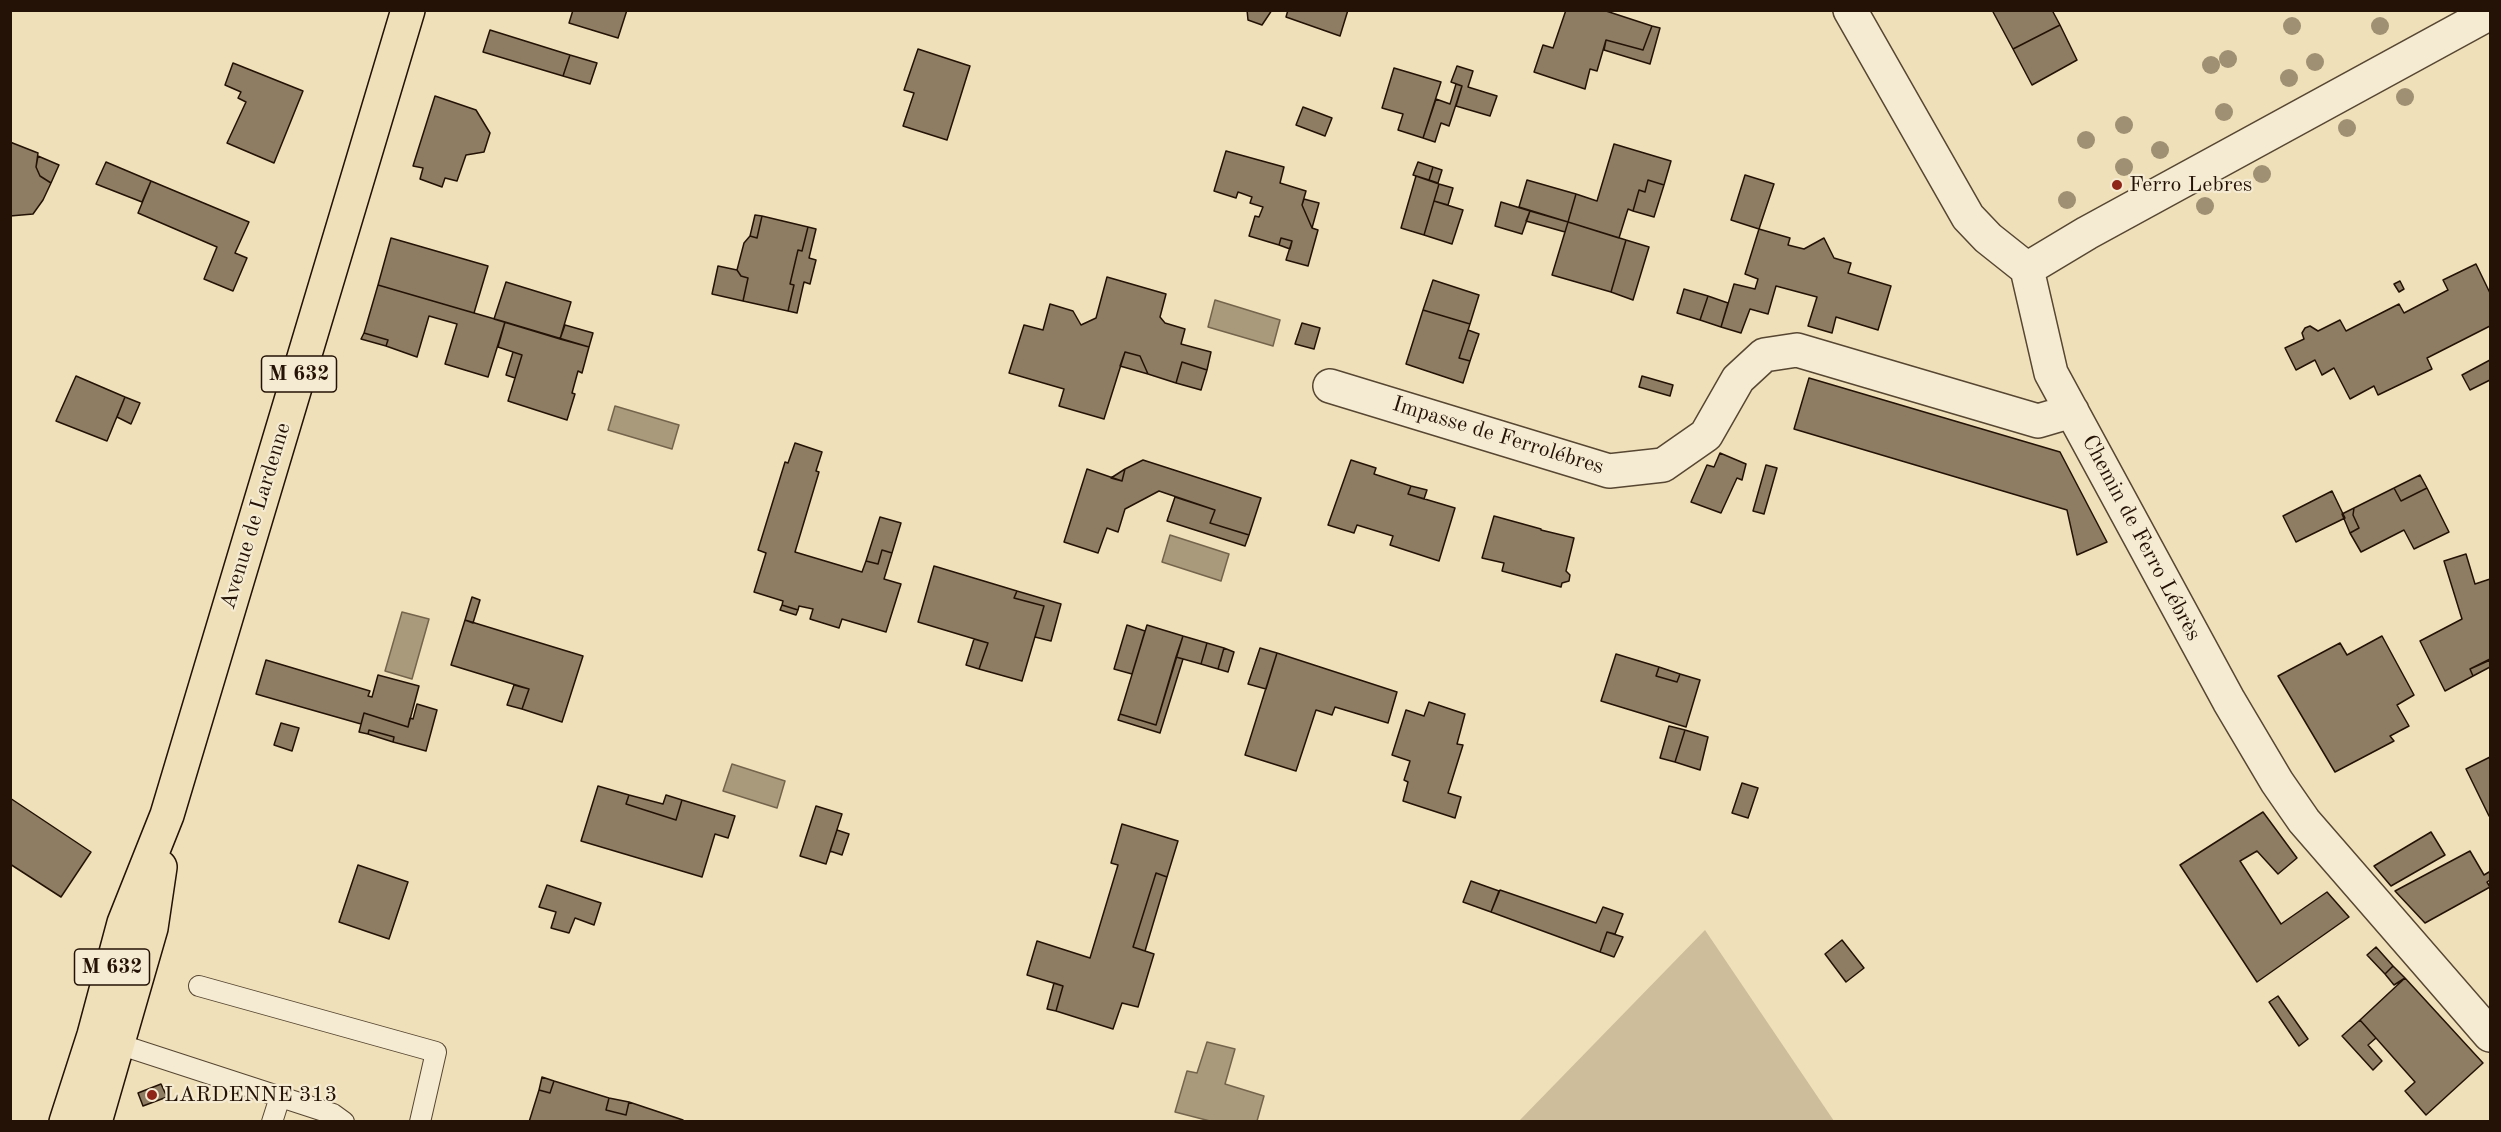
<!DOCTYPE html>
<meta charset="utf-8">
<style>
body{margin:0}
#map{position:relative;width:2501px;height:1132px;overflow:hidden;background:#f0e0b9;font-family:"Old Standard TT",serif}
canvas{display:block}
.frame{position:absolute;inset:0;border:12px solid #231205;pointer-events:none}
</style>
<div id="map">
<canvas width="2501" height="1132"></canvas>
<div class="frame"></div>
</div>
<script>
const context = document.querySelector('canvas').getContext('2d');
context.lineJoin = 'round';
function fillPath(path, color) {
  context.fillStyle = color;
  context.fill(path, 'evenodd');
}
function strokePath(path, color, width, dash) {
  context.strokeStyle = color;
  context.lineWidth = width;
  context.lineCap = dash ? 'butt' : 'round';
  context.setLineDash(dash || []);
  context.stroke(path);
}
function drawText(font, color, halo, rows, align = 'center') {
  context.font = font + ' "Old Standard TT",serif';
  context.lineWidth = 4.5;
  context.setLineDash([]);
  context.textBaseline = 'middle';
  context.strokeStyle = halo;
  context.fillStyle = color;
  for (const [text, x, y, turn = 0] of rows) {
    context.save();
    context.translate(x, y);
    context.rotate((+turn || 0) * Math.PI / 180);
    context.textAlign = isNaN(turn) ? turn : align;
    if (halo) context.strokeText(text, 0, 0);
    context.fillText(text, 0, 0);
    context.restore();
  }
}
const green = new Path2D(`
 M1705 930 1834 1121H1519Z`);
const water = new Path2D(`
 M1215 300 1280 320 1273 346 1208 327Z
 M615 406 679 425 672 449 608 430Z
 M1170 535 1229 554 1221 581 1162 562Z
 M402 612 429 619 412 679 385 671Z
 M732 764 785 781 777 808 723 791Z
 M1207 1042 1235 1049 1225 1084 1264 1096 1257 1121H1210L1175 1112 1187 1071 1197 1073Z`);
const building = new Path2D(`
 M573 10H627L618 38 569 23Z
 M1247 10H1272L1262 25 1248 20Z
 M1288 10H1348L1340 36 1286 17Z
 M1566 10H1603L1652 26 1643 50 1606 40 1597 71 1590 69 1585 89 1534 72 1543 45 1553 48Z
 M1992 10H2052L2060 25 2013 49Z
 M2060 25 2077 60 2032 85 2013 49Z
 M1652 26 1660 28 1650 64 1604 50 1606 40 1643 50Z
 M490 30 570 55 563 76 483 52Z
 M918 49 970 66 947 140 903 126 914 93 904 90Z
 M570 55 597 63 590 84 563 76Z
 M233 63 303 91 274 163 227 143 246 102 238 98 241 92 225 85Z
 M1457 66 1473 71 1468 87 1497 96 1490 116 1456 106 1462 86 1451 82Z
 M1394 68 1441 82 1423 138 1398 130 1403 114 1382 108Z
 M1456 84 1462 86 1449 126 1441 123 1435 142 1423 138 1436 99 1450 104Z
 M435 96 476 110 490 133 484 152 466 155 457 181 445 178 442 187 420 179 423 168 413 166Z
 M1303 107 1332 118 1325 136 1296 125Z
 M10 142 38 153 36 167 40 176 51 183 43 200 33 214 10 216Z
 M1614 144 1671 161 1664 185 1648 180 1645 192 1639 190 1633 211 1628 209 1619 238 1568 222 1576 194 1597 201Z
 M1226 151 1284 167 1280 183 1306 191 1302 205 1312 228 1318 230 1308 266 1286 260 1292 241 1281 238 1279 245 1249 236 1255 216 1259 217 1263 207 1250 203 1252 197 1238 192 1236 198 1214 191Z
 M38 156 59 165 51 183 40 176 36 167Z
 M106 162 151 181 142 202 96 184Z
 M1418 162 1433 167 1429 180 1413 175Z
 M1433 167 1442 170 1438 183 1429 180Z
 M1745 175 1774 184 1759 229 1731 220Z
 M1416 176 1439 184 1424 235 1401 228Z
 M1527 180 1576 194 1568 222 1519 207Z
 M1648 180 1664 185 1654 217 1633 211 1639 190 1645 192Z
 M151 181 249 222 235 253 247 258 233 291 204 279 217 247 138 213Z
 M1439 184 1453 188 1448 205 1434 201Z
 M1304 199 1319 203 1312 228 1302 205Z
 M1434 201 1463 210 1452 244 1424 235Z
 M1501 202 1530 211 1522 234 1495 226Z
 M1530 211 1568 222 1565 232 1526 221Z
 M755 215 762 216 757 238 750 236Z
 M762 216 808 227 802 251 798 250 790 284 794 285 788 311 743 301 748 278 741 276 737 270 744 243 750 236 757 238Z
 M1568 222 1626 240 1611 292 1552 275Z
 M808 227 816 229 809 258 816 260 810 284 804 282 797 313 788 311 794 285 790 284 798 250 802 251Z
 M1759 229 1790 238 1788 245 1804 249 1824 238 1834 258 1851 263 1848 273 1891 286 1878 330 1836 317 1832 333 1808 326 1817 297 1776 286 1768 314 1750 309 1741 333 1721 327 1734 284 1755 289 1758 279 1745 274Z
 M391 238 488 266 474 313 378 285Z
 M1281 238 1292 241 1290 249 1279 245Z
 M1626 240 1649 247 1633 300 1611 292Z
 M2476 264 2490 293V326L2427 358 2432 369 2378 395 2374 386 2350 399 2334 368 2322 375 2315 360 2296 370 2285 348 2304 339 2302 333 2305 328 2310 326 2318 331 2340 320 2346 331 2399 304 2404 313 2448 290 2443 280Z
 M718 266 737 270 741 276 748 278 743 301 712 294Z
 M1107 277 1166 294 1160 317 1165 323 1185 329 1181 344 1211 352 1207 370 1182 362 1176 383 1148 374 1140 356 1125 352 1104 419 1059 406 1064 389 1009 373 1024 325 1043 330 1050 304 1073 311 1081 325 1096 318Z
 M1433 280 1479 295 1470 324 1423 310Z
 M2400 281 2404 289 2399 292 2394 284Z
 M506 282 571 302 560 339 494 319Z
 M378 285 505 322 488 377 445 364 457 324 429 316 417 357 386 346 388 340 364 333Z
 M1684 289 1708 296 1700 320 1677 313Z
 M1708 296 1728 303 1721 327 1700 320Z
 M1423 310 1470 324 1459 358 1470 361 1463 383 1406 364Z
 M505 322 589 347 582 373 578 371 572 393 575 394 567 420 508 401 522 355 498 347Z
 M1302 323 1320 328 1314 349 1295 344Z
 M565 325 593 333 589 347 560 339Z
 M1468 330 1479 334 1470 361 1459 358Z
 M364 333 388 340 386 346 361 339Z
 M513 352 522 355 515 378 506 375Z
 M1125 352 1140 356 1148 374 1120 366Z
 M2490 360V380L2470 390 2462 375Z
 M1182 362 1207 370 1201 390 1176 383Z
 M76 376 125 397 107 441 56 421Z
 M1642 376 1673 385 1670 396 1639 387Z
 M1809 378 2060 452 2107 542 2077 555 2067 510 1794 429Z
 M125 397 140 403 131 424 117 417Z
 M795 443 822 452 816 471 819 472 795 552 862 572 866 561 878 564 882 550 892 553 884 579 901 584 886 632 842 619 839 628 810 619 813 609 799 606 798 610 782 605 783 601 754 592 766 553 758 550 785 462 788 463Z
 M1720 453 1746 464 1742 480 1737 478 1721 513 1691 502 1707 465 1714 467Z
 M1143 460 1261 498 1249 535 1210 523 1215 510 1159 491 1125 509 1118 532 1107 528 1098 553 1064 542 1087 469 1122 481 1125 469Z
 M1351 460 1376 468 1374 474 1411 486 1408 494 1455 508 1439 561 1390 545 1393 536 1357 525 1354 533 1328 525Z
 M1766 465 1777 468 1764 514 1753 511Z
 M1125 469 1122 481 1111 478Z
 M2420 475 2427 488 2401 501 2394 488Z
 M1411 486 1427 490 1424 499 1408 494Z
 M2394 488 2401 501 2427 488 2449 532 2414 549 2404 530 2361 552 2350 533 2359 528 2353 515 2354 508Z
 M2332 491 2345 518 2296 542 2283 516Z
 M1175 497 1215 510 1210 523 1249 535 1245 546 1167 521Z
 M2354 508 2353 515 2359 528 2350 533 2342 514Z
 M1494 516 1541 529V530L1574 538 1566 571 1570 575 1569 581 1562 583 1561 587 1502 571 1504 563 1482 558Z
 M880 517 901 523 892 553 882 550 878 564 866 561Z
 M2466 554 2475 584 2490 579V660L2470 669 2473 676 2445 691 2420 641 2462 619 2444 561Z
 M934 566 1017 591 1014 598 1044 606 1022 681 979 669 988 643 918 622Z
 M1017 591 1061 604 1051 641 1035 637 1044 606 1014 598Z
 M472 597 480 600 473 623 465 620Z
 M782 605 798 610 796 615 780 610Z
 M465 620 583 656 562 722 522 709 529 689 451 665Z
 M1127 625 1145 631 1132 674 1114 669Z
 M1147 625 1183 636 1156 725 1120 714Z
 M1183 636 1207 643 1201 664 1176 657Z
 M2382 636 2414 695 2397 705 2409 726 2390 736 2394 741 2335 772 2278 676 2340 643 2347 655Z
 M974 639 988 643 979 669 966 665Z
 M1207 643 1224 648 1218 669 1201 664Z
 M1224 648 1234 652 1228 672 1218 669Z
 M1260 648 1277 653 1266 689 1248 684Z
 M1277 653 1397 692 1388 723 1335 707 1332 715 1316 710 1296 771 1245 755Z
 M1616 654 1659 667 1656 676 1677 682 1680 674 1700 680 1686 727 1601 701Z
 M1176 657 1183 659 1160 733 1118 720 1120 714 1156 725Z
 M2490 659V667L2473 676 2470 669Z
 M266 660 370 691 368 696 372 697 378 675 419 686 408 727 364 713 361 724 256 694Z
 M1659 667 1680 674 1677 682 1656 676Z
 M514 685 529 689 522 709 507 705Z
 M1429 702 1465 714 1457 744 1463 745 1448 793 1461 797 1455 818 1403 801 1408 782 1404 780 1410 761 1392 755 1406 710 1424 716Z
 M417 704 437 710 426 751 393 742 394 737 369 730 368 734 359 732 364 713 408 727 410 718 413 719Z
 M281 723 299 728 292 751 274 745Z
 M1669 726 1685 730 1675 762 1660 758Z
 M369 730 394 737 393 742 368 734Z
 M1685 730 1708 737 1700 770 1675 762Z
 M2490 757V815L2489 816 2466 769Z
 M1742 783 1758 788 1748 818 1732 813Z
 M598 786 629 795 626 804 676 820 682 800 735 816 728 838 715 834 702 877 581 841Z
 M629 795 663 804 666 795 682 800 676 820 626 804Z
 M10 798 91 852 61 897 10 864Z
 M816 806 842 814 826 864 800 856Z
 M2263 812 2297 858 2278 874 2257 851 2240 861 2281 924 2327 892 2349 917 2257 982 2180 865Z
 M1122 824 1178 841 1167 877 1156 873 1133 947 1154 954 1138 1007 1122 1003 1113 1029 1056 1011 1063 986 1027 975 1037 941 1090 958 1118 865 1111 863Z
 M837 830 849 834 842 855 830 851Z
 M2431 832 2445 855 2391 886 2374 866Z
 M2470 851 2484 875 2489 872 2490 874V880L2487 882 2490 887 2425 923 2395 891Z
 M358 865 408 882 389 939 339 922Z
 M1156 873 1167 877 1145 951 1133 947Z
 M1471 881 1499 891 1491 912 1463 902Z
 M547 885 601 903 594 925 575 918 569 933 551 928 556 912 539 907Z
 M1500 890 1596 923 1603 907 1623 914 1615 934 1607 932 1600 952 1491 912Z
 M1607 932 1623 937 1614 957 1600 952Z
 M1842 940 1864 968 1846 982 1825 954Z
 M2376 947 2393 966 2385 974 2367 955Z
 M2393 966 2405 978 2394 985 2385 974Z
 M2405 978 2483 1063 2426 1115 2405 1091 2415 1082 2360 1020Z
 M1054 983 1063 986 1056 1011 1047 1009Z
 M2278 996 2308 1039 2299 1046 2269 1002Z
 M2360 1020 2376 1038 2368 1045 2382 1061 2373 1070 2342 1036Z
 M542 1077 554 1081 550 1093 539 1090Z
 M554 1081 609 1098 606 1110 626 1115 629 1102 683 1120V1122H529L539 1090 550 1093Z
 M161 1084 167 1097 143 1106 138 1093Z
 M609 1098 629 1102 626 1115 606 1110Z`);
const service = new Path2D(`
 M199 986 436 1052 420 1122
 M109 1041 333 1114 344 1122
 M272 1122 280 1097`);
const minor = new Path2D(`
 M1850 10 1968 217 1988 238 2027 269 2051 373 2229 701 2277 782 2304 821 2490 1035
 M2027 269 2087 233 2490 13
 M1330 386 1609 471 1663 465 1706 435 1738 379 1764 355 1797 350 2038 421 2072 411`);
const primary = new Path2D(`
 M66 1122 94 1035 124 923 167 815 408 10
 M95 1122 151 928 160 867`);
const trees = [
 [2292,26],
 [2380,26],
 [2228,59],
 [2315,62],
 [2211,65],
 [2289,78],
 [2405,97],
 [2224,112],
 [2124,125],
 [2347,128],
 [2086,140],
 [2160,150],
 [2124,167],
 [2262,174],
 [2067,200],
 [2205,206]
];
const markers = [
 [2117,185,6,"#8f2418"],
 [152,1095,6,"#8f2418"]
];
const shields = [
 [299,374,75],
 [112,967,75]
];
const shieldNames = [
 ["M 632",299,374],
 ["M 632",112,967]
];
const poiNames = [
 ["Ferro Lebres",2129,185],
 ["LARDENNE 313",164,1095]
];
const streetNames = [
 ["Impasse de Ferrolébres",1498,436,17],
 ["Avenue de Lardenne",256,516,-73],
 ["Chemin de Ferro Lébrès",2141,538,62]
];
fillPath(green, '#cdbd9a');
fillPath(water, '#aa9a7c');
strokePath(water, '#74644c', 1.5);
fillPath(building, '#8e7d63');
strokePath(building, '#231205', 1.5);
strokePath(service, '#564632', 22);
strokePath(minor, '#564632', 36);
strokePath(primary, '#231205', 36);
strokePath(service, '#f5ebd2', 20);
strokePath(minor, '#f5ebd2', 33);
strokePath(primary, '#f0e0b9', 33);
context.fillStyle = '#a09073';
for (const [x, y] of trees) {
  context.beginPath();
  context.arc(x, y, 9, 0, 2 * Math.PI);
  context.fill();
}
for (const [x, y, r, color] of markers) {
  const dot = new Path2D();
  dot.arc(x, y, r, 0, 2 * Math.PI);
  context.fillStyle = color;
  context.fill(dot);
  strokePath(dot, '#f5ebd2', 2);
}
for (const [x, y, w] of shields) {
  const box = new Path2D();
  box.roundRect(x - w / 2, y - 18, w, 36, 4.5);
  context.fillStyle = '#f5ebd2';
  context.fill(box);
  strokePath(box, '#231205', 1.5);
}
drawText('bold 21px', '#231205', null, shieldNames);
drawText('22px', '#231205', '#f5ebd2', poiNames, 'left');
drawText('22px', '#231205', '#f5ebd2', streetNames);
</script>
